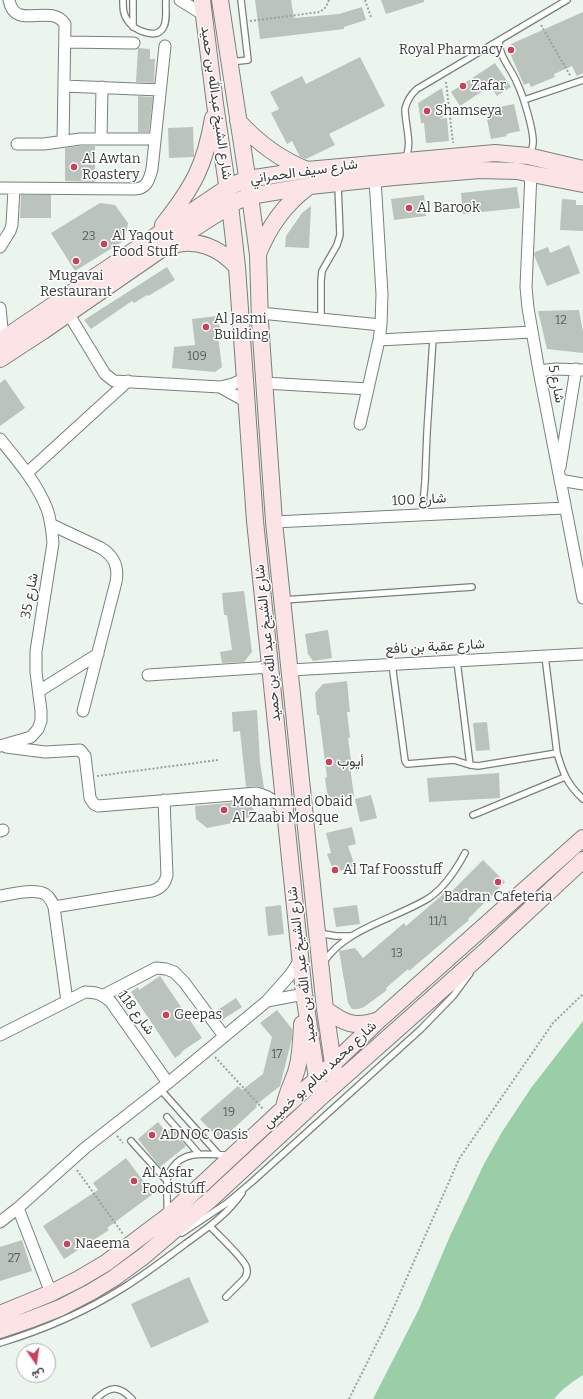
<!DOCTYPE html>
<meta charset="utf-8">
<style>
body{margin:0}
#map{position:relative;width:583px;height:1399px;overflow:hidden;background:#ebf5ee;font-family:Bitter,Vazirmatn,serif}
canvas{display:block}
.north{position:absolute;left:16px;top:1343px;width:40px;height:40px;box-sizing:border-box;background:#fff;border:1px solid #b0b1b0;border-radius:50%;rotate:167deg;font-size:11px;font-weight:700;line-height:16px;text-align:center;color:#393c3a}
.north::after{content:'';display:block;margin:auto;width:14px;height:18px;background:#cf3f59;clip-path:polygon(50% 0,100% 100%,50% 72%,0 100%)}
</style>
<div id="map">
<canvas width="583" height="1399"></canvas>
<div class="north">ش</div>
</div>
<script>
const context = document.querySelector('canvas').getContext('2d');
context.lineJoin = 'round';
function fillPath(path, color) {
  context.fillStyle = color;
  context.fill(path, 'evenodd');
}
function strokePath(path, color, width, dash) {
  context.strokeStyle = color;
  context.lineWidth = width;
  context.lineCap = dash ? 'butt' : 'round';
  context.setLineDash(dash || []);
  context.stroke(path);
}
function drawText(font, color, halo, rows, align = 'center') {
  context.font = font + ' Bitter,Vazirmatn,serif';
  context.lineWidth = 3;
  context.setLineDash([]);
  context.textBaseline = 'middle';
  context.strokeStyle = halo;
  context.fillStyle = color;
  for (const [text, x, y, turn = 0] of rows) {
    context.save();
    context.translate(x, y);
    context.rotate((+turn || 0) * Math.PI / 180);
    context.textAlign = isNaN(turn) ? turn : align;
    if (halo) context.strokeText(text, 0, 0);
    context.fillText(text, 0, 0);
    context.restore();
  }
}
const water = new Path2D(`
 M583 1021V1375C572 1382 562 1389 554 1399H373L419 1309 450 1236 484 1164 502 1132 531 1088Z`);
const building = new Path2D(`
 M255 0H291L294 18 339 14 362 7 366 20 344 27V29L260 39Z
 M381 0H424V2L386 14Z
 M583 12V73L577 76 572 66 554 74 555 77 531 87 529 83 524 85 508 49 512 47 511 44Z
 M138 48 150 49V59H155L154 83 136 82Z
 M360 57 385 106 329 134 335 145 306 159 300 157 292 141 287 144 271 113 279 109 270 92 302 76 306 84Z
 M495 63 511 87 497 96 490 86 460 106 451 92Z
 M442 88 447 115 439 119 447 118 449 141 426 143 424 123H421L418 103Z
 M138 96 153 97 149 132H138Z
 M514 104 520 131 506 134 507 136 491 139 485 110Z
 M193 127 194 157 169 158 168 128Z
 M80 146H95V182L65 181V148Z
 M517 187 520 208 463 214 461 193Z
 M21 195H51V218H20Z
 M424 195 426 216 394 220 391 199Z
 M562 199 576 200V205H583V231L560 230Z
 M100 203 115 205 128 223 125 240 75 271 51 233Z
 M311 206 309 248 285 247 286 236 302 213Z
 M569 245 580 273 547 286 534 255 535 252 548 247 550 253Z
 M167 267 175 280 148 296 147 295 134 303 132 301 91 329 84 320Z
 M579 310 583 332V353L547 349 538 311Z
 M218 316 221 335 218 336 222 367 215 372 172 368 174 347 195 345 192 319Z
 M5 379 25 408 0 426V383Z
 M244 591 252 652 244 662 222 663 220 652 232 650 227 615H224L222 593Z
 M328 630 332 658 313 661 308 654 305 634Z
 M347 681 350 712H347L350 738H348L352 767H350L354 796 328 799 325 778 327 777 319 715H317L315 693 323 684Z
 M257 710 260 762 264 788 257 786 246 787 240 731 233 732 232 712Z
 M487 722 490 750 476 751 473 723Z
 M499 773 500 798 429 802 427 778Z
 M371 795 377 818 360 822 355 799Z
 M249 801 256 814 237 822 207 828 196 819 195 806Z
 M352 827 356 844 348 846 355 866 334 873 327 854 331 853 326 833Z
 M483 860 505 882 468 919 469 920 409 971 408 969 386 988 387 990 364 1007 358 1009H352L348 1003 339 951 355 948 363 958 404 923 406 926 448 890 450 893Z
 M281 905 284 934 268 936 265 907Z
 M357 905 360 924 336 927 333 908Z
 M160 976 202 1038 181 1052 182 1053 175 1058 131 992 138 987 139 990Z
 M236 998 242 1007 222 1020 216 1011Z
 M277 1010 292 1029V1038L280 1086 256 1105 257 1107 220 1141 200 1119 238 1086 242 1090 263 1074 272 1037 260 1023Z
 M158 1122 166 1132 171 1128 186 1146 160 1167 138 1139Z
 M126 1158 153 1194 107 1228 109 1230 64 1259 43 1226 98 1190 93 1183Z
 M22 1240 32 1271 0 1281V1247Z
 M189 1277 209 1322 151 1348 131 1304Z`);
const path = new Path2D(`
 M365 0 371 17
 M250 21 320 12 326 7 329 0
 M541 25 571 77
 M446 82 453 143
 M97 776 218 760
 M215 1057 263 1109
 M117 1136 123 1143
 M77 1170 123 1234
 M349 1399 386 1325 459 1159 553 1023 583 994`);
const lane = new Path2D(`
 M123 0C123 8 123 15 128 21 134 30 156 40 163 28 168 21 165 8 166 0
 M133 0V27
 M499 41C499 57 511 68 517 83 523 95 534 131 533 143 533 147 531 151 529 154
 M230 62 248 60 241 0
 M524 100 583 80
 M405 159C413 145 405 125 405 109 407 101 410 95 417 89L567 0
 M321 319V281L322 271 337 245 340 235 338 185
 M422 515 425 482 427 432 433 338
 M283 600 472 587
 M545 656 557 753C563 773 567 784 583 799
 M457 661 470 765
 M392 664 405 761 407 764 454 760 470 765 478 766 557 753
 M473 815 565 777
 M318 933 336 936H351
 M323 963C346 928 395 919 429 898 445 887 456 870 465 853
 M160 1089 219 1155
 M167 1117 199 1154
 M131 1141 167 1181
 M167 1213C168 1203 166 1192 167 1182 167 1176 170 1171 173 1167 186 1149 209 1155 228 1155
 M210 1226C218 1235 242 1257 246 1266 248 1271 247 1276 243 1280L226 1297
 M182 1233 227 1203 253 1181 421 1029 453 996 470 973
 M0 1343C43 1330 85 1312 123 1288 144 1275 165 1259 185 1244 206 1229 227 1215 242 1193
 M96 1399C110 1386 118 1385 132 1399`);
const street = new Path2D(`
 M9 0C15 32 50 2 65 24L63 141
 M180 0 204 15
 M65 42 134 43
 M64 86 160 90
 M101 139 102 87
 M17 144H44L80 139H155
 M531 173 526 287 528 308 539 371 583 598
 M0 188 134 189C146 189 149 181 152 169L165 46
 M0 247 10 231 12 225 14 189
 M0 308 3 339
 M68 313 105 374 114 381 220 387 233 384 246 378
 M260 313 381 325
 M379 340 532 332
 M539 371 556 369 583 370
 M264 383 368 389
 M220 387 247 402
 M360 424 379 340 381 325 382 294 375 179
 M0 439C17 460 37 483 47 509 51 520 52 531 53 543L36 651V672L41 711V721L38 729 31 737 0 746
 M560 467 576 369
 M27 473 128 381
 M560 480 583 484
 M274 522 565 508
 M52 525 101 548C114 556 119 566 116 582L83 711
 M290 670 583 654
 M148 675 271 667
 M39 691 98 654
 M6 747 45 752 80 750 85 756 90 798 94 804 98 806 257 793C270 797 277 802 286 812
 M0 831 3 830
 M0 896C11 894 35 888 45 894 50 897 52 902 54 907L67 1001
 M54 907 152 891C161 888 165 884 167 875L164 800
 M104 995 156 968 166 969 174 972 184 982 224 1036
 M267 1001 304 994
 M0 1035 85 992C96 992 102 994 111 1002L168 1083
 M18 1208 51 1293
 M0 1222 18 1208 85 1148 168 1083 267 1001 290 975 300 960`);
const secondary = new Path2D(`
 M202 0 215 104 230 205 237 267 255 521 304 994 320 1098
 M220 0 250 196 258 255 260 322 274 522 325 1009 336 1084
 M238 121C258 143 279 159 307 170
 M163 225C193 187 205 166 213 118
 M170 246C196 237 220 248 237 267
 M258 254C269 226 285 204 308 187
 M0 341 227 188 240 182 248 179 307 170 495 153 528 156 583 169
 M0 359 43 331 163 248 237 201 250 196 310 186 394 177 480 170 517 171 583 184
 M325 1009C345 1024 354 1028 379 1020
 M284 1108C286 1095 292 1084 296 1072 301 1057 301 1040 302 1024
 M0 1314 51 1293 79 1279 106 1263 167 1217 284 1108 316 1080 379 1020 583 838
 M0 1330 29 1320 60 1308 91 1292 114 1278 144 1256 211 1199 320 1098 482 954 583 860`);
const markers = [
 [511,50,4,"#cf3f59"],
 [463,86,4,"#cf3f59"],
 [427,111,4,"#cf3f59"],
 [74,167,4,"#cf3f59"],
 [409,208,4,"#cf3f59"],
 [104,244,4,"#cf3f59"],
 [76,261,4,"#cf3f59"],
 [206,327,4,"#cf3f59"],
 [329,762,4,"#cf3f59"],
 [224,810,4,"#cf3f59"],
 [335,870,4,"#cf3f59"],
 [498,882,4,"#cf3f59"],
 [166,1015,4,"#cf3f59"],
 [152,1135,4,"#cf3f59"],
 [134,1181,4,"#cf3f59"],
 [67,1244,4,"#cf3f59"]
];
const numberNames = [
 ["23",89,237],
 ["12",561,321],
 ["109",197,357],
 ["11/1",438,922],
 ["13",397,954],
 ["17",277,1055],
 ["19",229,1113],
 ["27",14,1259]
];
const poiNames = [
 ["Royal Pharmacy",503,50,"right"],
 ["Zafar",471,86],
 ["Shamseya",435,111],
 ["Al Awtan",82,159],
 ["Roastery",82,175],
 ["Al Barook",417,208],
 ["Al Yaqout",112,236],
 ["Food Stuff",112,252],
 ["Mugavai",76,276,"center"],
 ["Restaurant",76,292,"center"],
 ["Al Jasmi",214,319],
 ["Building",214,335],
 ["أيوب",337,762],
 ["Mohammed Obaid",232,802],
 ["Al Zaabi Mosque",232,818],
 ["Al Taf Foosstuff",343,870],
 ["Badran Cafeteria",498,897,"center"],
 ["Geepas",174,1015],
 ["ADNOC Oasis",160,1135],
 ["Al Asfar",142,1173],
 ["FoodStuff",142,1189],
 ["Naeema",75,1244]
];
const streetNames = [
 ["شارع الشيخ عبدالله بن حميد",216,103,82],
 ["شارع سيف الحمراني",304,172,-8],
 ["شارع 5",556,384,79],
 ["شارع 100",419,500,-3],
 ["شارع 35",30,596,-80],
 ["شارع الشيخ عبد الله بن حميد",268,643,-96],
 ["شارع عقبة بن نافع",435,647,-3],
 ["شارع الشيخ عبد الله بن حميد",302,965,-97],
 ["شارع 118",136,1013,53],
 ["شارع محمد سالم بو خميس",320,1075,-43]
];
fillPath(water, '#9acea9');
fillPath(building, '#bac3bc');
strokePath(lane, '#78817b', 8);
strokePath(street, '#78817b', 13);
strokePath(secondary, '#78817b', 18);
strokePath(path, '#9ba29d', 2, [2, 2]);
strokePath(lane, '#fff', 5.5);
strokePath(street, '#fff', 11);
strokePath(secondary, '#fce4e6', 16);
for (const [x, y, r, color] of markers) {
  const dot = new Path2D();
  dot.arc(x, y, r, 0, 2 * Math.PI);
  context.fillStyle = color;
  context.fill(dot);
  strokePath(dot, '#fff', 1.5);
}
drawText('12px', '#595e5a', null, numberNames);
drawText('14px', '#393c3a', '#fff', poiNames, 'left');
drawText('14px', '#393c3a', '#fff', streetNames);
</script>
